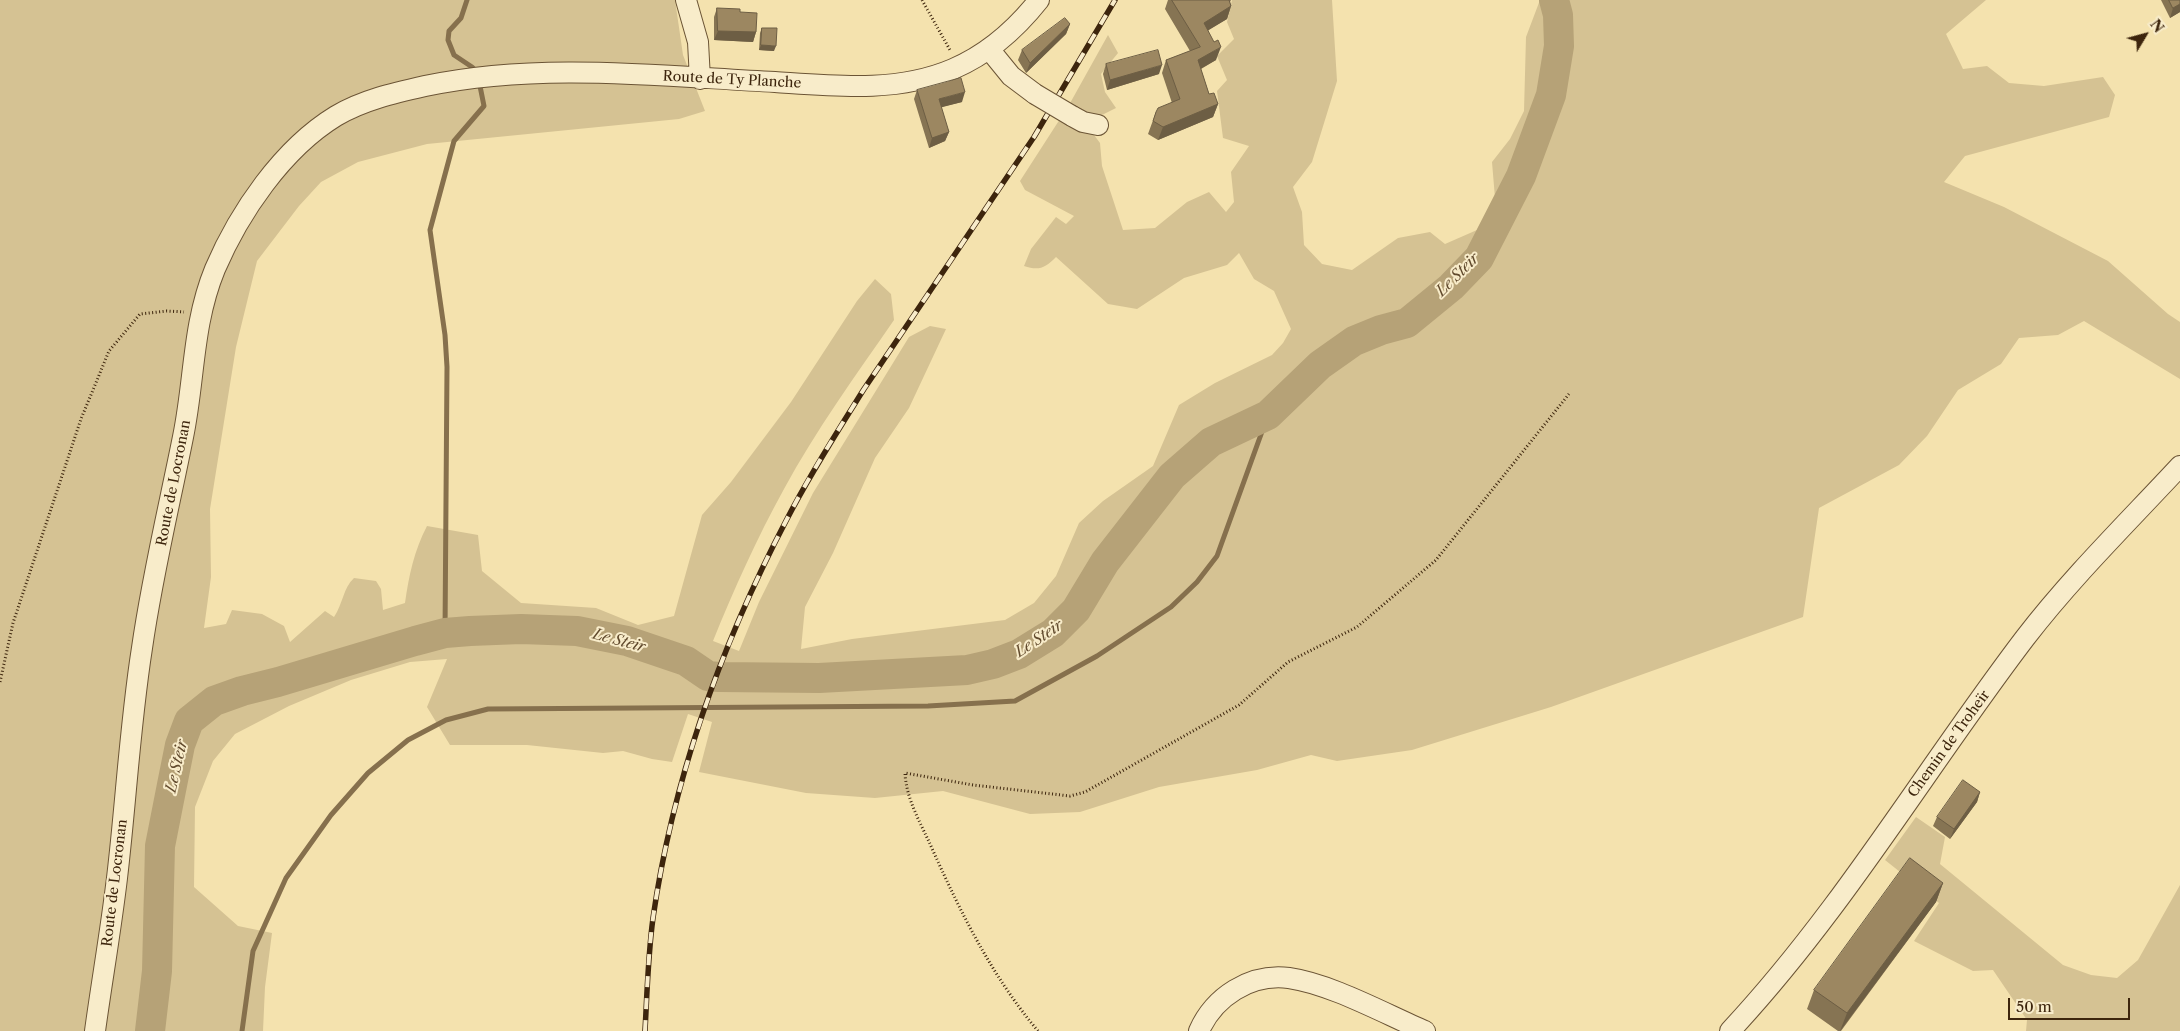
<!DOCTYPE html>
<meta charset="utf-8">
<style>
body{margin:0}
#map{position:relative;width:2180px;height:1031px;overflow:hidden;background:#f4e2ae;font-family:"Libre Caslon Text",serif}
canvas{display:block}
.north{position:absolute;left:2120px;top:10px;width:50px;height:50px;-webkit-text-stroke:4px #f8ecca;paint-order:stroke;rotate:53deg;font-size:14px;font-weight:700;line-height:20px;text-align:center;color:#3d250d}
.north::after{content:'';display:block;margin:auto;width:18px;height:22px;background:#3d250d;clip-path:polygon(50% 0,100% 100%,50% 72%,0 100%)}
.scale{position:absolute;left:2008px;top:998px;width:122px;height:22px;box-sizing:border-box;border:2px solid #3d250d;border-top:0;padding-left:6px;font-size:15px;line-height:18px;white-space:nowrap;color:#3d250d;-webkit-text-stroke:4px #f8ecca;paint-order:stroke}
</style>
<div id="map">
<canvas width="2180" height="1031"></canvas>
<div class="north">N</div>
<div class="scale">50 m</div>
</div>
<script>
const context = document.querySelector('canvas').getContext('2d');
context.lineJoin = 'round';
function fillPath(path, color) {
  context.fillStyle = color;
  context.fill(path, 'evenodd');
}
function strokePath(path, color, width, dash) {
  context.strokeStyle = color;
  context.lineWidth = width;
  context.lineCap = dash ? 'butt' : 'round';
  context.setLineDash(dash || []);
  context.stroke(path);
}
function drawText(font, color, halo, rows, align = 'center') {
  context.font = font + ' "Libre Caslon Text",serif';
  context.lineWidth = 4;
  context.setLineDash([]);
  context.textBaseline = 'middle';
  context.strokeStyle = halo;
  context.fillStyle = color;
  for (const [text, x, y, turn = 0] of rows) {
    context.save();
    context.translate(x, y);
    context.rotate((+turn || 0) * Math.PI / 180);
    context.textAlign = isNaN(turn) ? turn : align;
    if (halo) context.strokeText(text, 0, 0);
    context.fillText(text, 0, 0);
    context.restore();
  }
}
const green = new Path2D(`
 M0 0H675L683 55 705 111 679 119 427 144 358 162 321 182 299 206 257 261 236 347 210 509 211 577 204 628 226 624 232 610 262 614 284 626 290 642 325 611 334 617C343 604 343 588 354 578L376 581 381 589 383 610 405 603C409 575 414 551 427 526L478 535 482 571 521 603 596 608 638 625 674 616 702 515 731 482 791 402 857 301 875 279 891 294 894 320C856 375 816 430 784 489 757 538 734 589 713 641L739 651 759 602 813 493 909 337 930 326 946 329 909 408 875 458 833 553 805 607 801 649 852 639 1005 620 1034 603 1056 576 1079 523 1103 501 1153 466 1179 405 1215 383 1272 355 1283 343 1291 329 1274 291 1254 279 1239 253 1227 265 1184 278 1137 309 1108 304 1056 257C1045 268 1039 271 1024 266L1031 249 1056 217 1066 224 1074 216 1025 190 1020 181 1069 105 1108 35 1118 53 1101 74 1105 92 1116 108 1098 117 1094 135 1100 143 1102 166 1123 230 1155 228 1187 202 1209 192 1226 212 1234 202 1231 172 1249 146 1223 138 1217 91 1227 80 1217 56 1234 39 1227 22 1232 0H1332L1337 81 1312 162 1293 187 1302 212 1304 245 1322 264 1352 270 1398 238 1430 232 1445 244 1477 230 1495 198 1492 162 1510 139 1524 111 1526 37 1540 0H1986L1946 34 1963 69 1987 66 2009 83 2044 86 2103 77 2115 95 2109 117 1965 156 1944 182 2004 207 2108 261 2168 314 2180 322V379L2084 321 2058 335 2019 338 2001 364 1958 390 1927 436 1899 465 1819 508 1803 617 1551 707 1412 750 1337 761 1311 755 1257 770 1159 787 1080 812 1030 814 943 791 875 798 806 793 699 772 712 722 688 714 672 762 652 759 623 751 603 753 527 745H450L427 707 447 659 410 662 351 680 289 706 235 734 213 761 195 807 194 887 238 926 272 933 265 987 263 1031H0Z
 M1916 817 1945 837 1940 864 2063 965 2091 975 2117 978 2138 960 2180 885V1031H2026L2027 1020 1993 970 1973 971 1914 941 1939 903 1885 860Z`);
const stream = new Path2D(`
 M467 0 461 18 449 31 448 40 454 55 472 67 477 72
 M445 633 447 367 445 335 430 230 454 141 484 106 479 81
 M242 1031 253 951 286 878 331 815 368 773 408 740 446 720 488 709 928 706 1015 701 1097 656 1171 607 1197 582 1217 556 1268 415`);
const river = new Path2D(`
 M150 1031 157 971 160 846 172 785 180 745 189 721 214 701 242 691 278 682 415 641 445 633 470 631 521 629 577 631 627 641 686 661 708 676 719 677 819 678 967 670 993 664 1019 654 1053 633 1076 610 1105 562 1172 476 1211 442 1268 415 1320 365 1354 341 1381 330 1407 323 1451 287 1479 258 1521 176 1551 95 1559 46 1558 15 1554 0`);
const path = new Path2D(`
 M922 0 950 50
 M0 682 13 623 81 419 109 351 140 314 167 311 184 312
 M1038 1031C991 975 960 911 930 844 920 822 906 798 905 773L973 785 1070 796 1085 792 1239 705 1288 662 1357 627 1436 560 1569 394`);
const minor = new Path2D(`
 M686 0 698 42 700 79
 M989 49 1011 76 1035 94
 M1072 116 1083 122 1098 125
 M95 1031C102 980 111 929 117 878 126 802 130 724 142 648 152 577 169 507 183 437 195 379 192 325 215 269 239 213 282 149 336 116 363 100 394 93 425 86 540 62 658 76 775 82 834 86 897 93 953 69 988 54 1016 29 1039 0
 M1199 1031C1214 997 1250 973 1289 978 1331 984 1385 1014 1425 1031
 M1730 1031C1842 911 1926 768 2025 638 2072 577 2128 522 2180 466`);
const rail = new Path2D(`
 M645 1031C647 994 648 955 653 918 673 779 722 643 787 519 810 474 837 432 864 389L1034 137 1115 0`);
const minorBridge = new Path2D(`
 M1035 94 1072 116`);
const wall = new Path2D(`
 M1168 0H1231L1230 2 1231 6 1227 19 1208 30 1216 60 1201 69 1209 94 1218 104 1213 117 1158 140 1148 134 1156 112 1172 103 1162 73 1166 60 1190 51 1165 9Z
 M2161 0H2180V12L2170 18Z
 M717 8 740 12 756 32 753 42 714 40V17Z
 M1070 24 1066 34 1026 73 1018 60 1022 50Z
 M762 28 774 51 759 50 760 33Z
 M1106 64 1159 74 1107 90 1103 74Z
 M917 90 962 102 941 107 949 132 945 141 929 148 914 99Z
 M1980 792 1977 802 1950 839 1933 826 1937 817Z
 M1943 883 1936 902 1841 1031H1838L1807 1009 1814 990Z`);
const shadedWall = new Path2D(`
 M2180 4V12L2170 18 2173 8Z
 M1231 6 1227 19 1199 36 1204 23Z
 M1070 24 1066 34 1026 73 1030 63Z
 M718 31 756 32 753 42 714 40Z
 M761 45 776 46 774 51 759 50Z
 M1221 47 1216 60 1193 73 1198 60Z
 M1162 65 1159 74 1107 90 1110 80Z
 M965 92 962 102 935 109 939 99Z
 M1218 104 1213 117 1158 140 1163 127Z
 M949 132 945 141 929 148 932 138Z
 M1980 792 1977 802 1950 839 1954 829Z
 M1943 883 1936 902 1840 1031 1847 1013Z`);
const building = new Path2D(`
 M1172 0H1229L1231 6 1204 23 1214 42 1218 40 1221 47 1198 60 1209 94 1214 93 1218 104 1163 127 1153 121 1156 112 1158 108 1180 99 1166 60 1200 47Z
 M2169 0H2180V4L2173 8Z
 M717 8 740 9V12L757 13 756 32 718 31Z
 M1065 18 1070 24 1030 63 1022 50Z
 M762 28H777L776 46 761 45Z
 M1158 50 1162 65 1110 80 1106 64Z
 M961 78 965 92 939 99 949 132 932 138 917 90Z
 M1963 780 1980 792 1954 829 1937 817Z
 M1910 858 1943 883 1847 1013 1814 990Z`);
const streetNames = [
 ["Route de Ty Planche",732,80,3],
 ["Route de Locronan",174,483,-79],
 ["Chemin de Troheïr",1949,744,-54],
 ["Route de Locronan",115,883,-83]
];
const waterNames = [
 ["Le Steir",1458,275,-45],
 ["Le Steir",1039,639,-34],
 ["Le Steir",619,641,15],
 ["Le Steir",177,766,-77]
];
fillPath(green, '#d5c293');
strokePath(stream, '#86704d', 5);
strokePath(river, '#b6a277', 30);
strokePath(minor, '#6b5435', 22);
strokePath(path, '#3d250d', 3, [1, 2.5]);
strokePath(minor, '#f8ecca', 20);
strokePath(rail, '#3d250d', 5.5);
strokePath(rail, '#f8ecca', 4, [11]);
strokePath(minorBridge, '#6b5435', 22, []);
strokePath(minorBridge, '#f8ecca', 20);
fillPath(wall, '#867453');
fillPath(shadedWall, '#6d5e44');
fillPath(building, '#9c8761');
strokePath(building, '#6d5e44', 1);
drawText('14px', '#3d250d', '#f8ecca', streetNames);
drawText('italic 15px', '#614a2d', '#f8ecca', waterNames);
</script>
